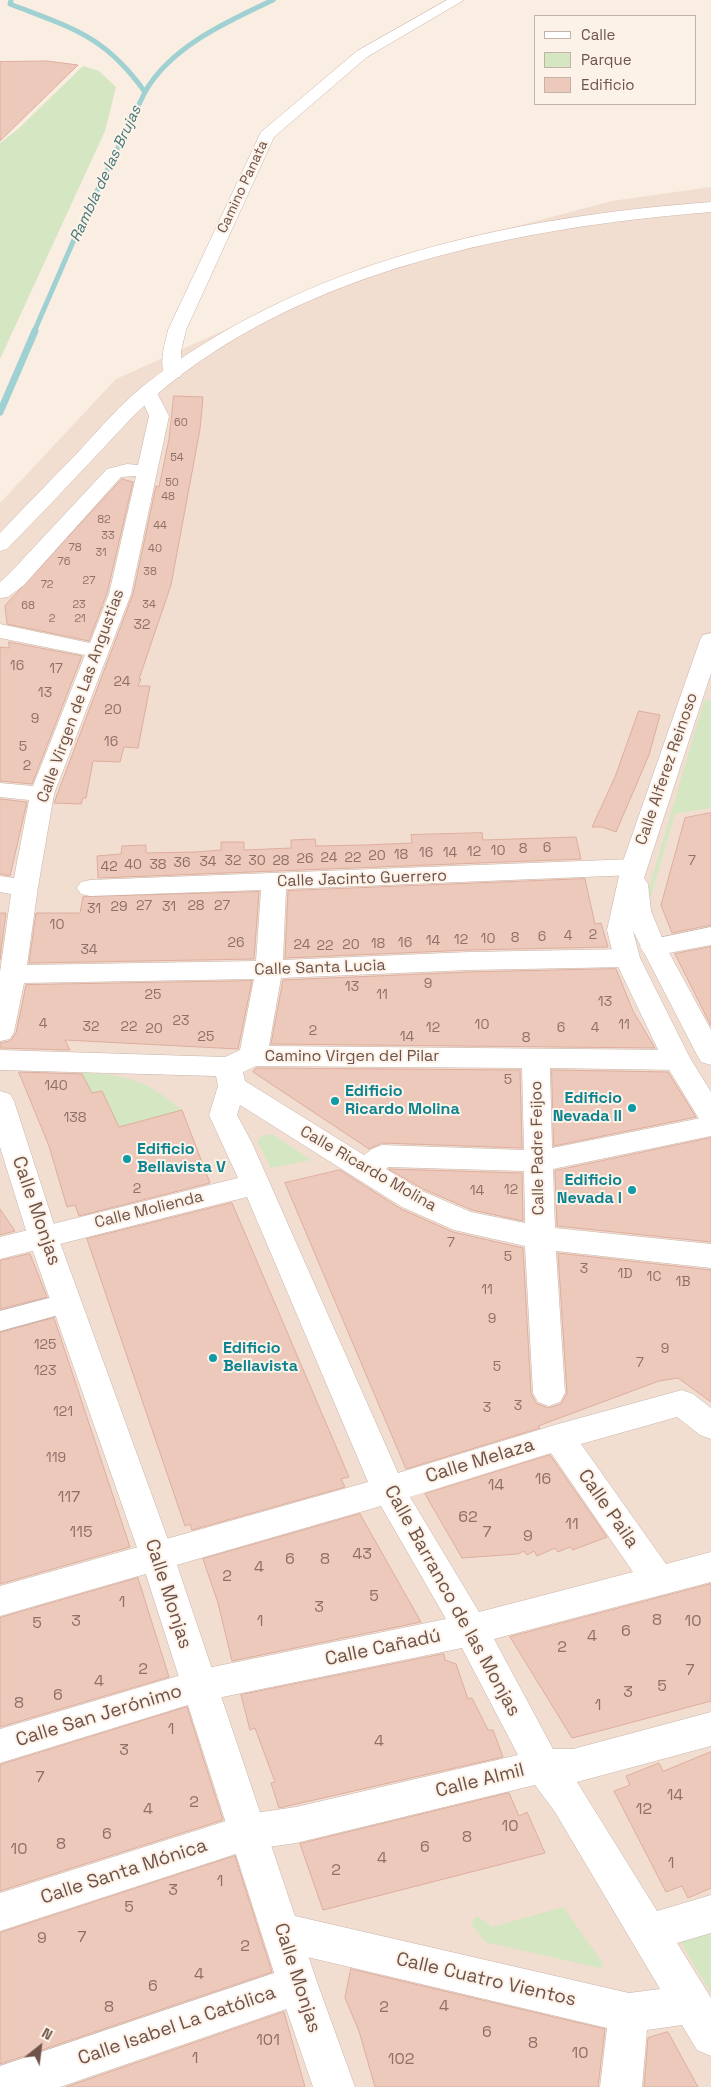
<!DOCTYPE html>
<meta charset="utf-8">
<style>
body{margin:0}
#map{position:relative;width:711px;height:2087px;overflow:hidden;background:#faede2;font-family:"Space Grotesk",sans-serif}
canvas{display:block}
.legend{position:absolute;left:534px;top:15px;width:162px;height:90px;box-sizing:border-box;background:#fdf2e7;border:1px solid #c4b2a9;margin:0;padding:6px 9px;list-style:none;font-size:15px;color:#6f534b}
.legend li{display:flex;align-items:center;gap:10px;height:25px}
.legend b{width:25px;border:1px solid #c4b2a9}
.north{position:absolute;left:15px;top:2022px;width:50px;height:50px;-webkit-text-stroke:4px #fdf2e7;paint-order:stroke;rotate:29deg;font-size:14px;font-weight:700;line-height:20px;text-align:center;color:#6f534b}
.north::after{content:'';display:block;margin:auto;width:18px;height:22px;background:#6f534b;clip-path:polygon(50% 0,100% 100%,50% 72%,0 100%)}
</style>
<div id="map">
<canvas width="711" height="2087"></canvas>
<ul class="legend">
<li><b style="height:6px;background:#fff"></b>Calle</li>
<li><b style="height:14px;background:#d5e6c2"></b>Parque</li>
<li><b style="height:14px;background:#edc9bc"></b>Edificio</li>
</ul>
<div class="north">N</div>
</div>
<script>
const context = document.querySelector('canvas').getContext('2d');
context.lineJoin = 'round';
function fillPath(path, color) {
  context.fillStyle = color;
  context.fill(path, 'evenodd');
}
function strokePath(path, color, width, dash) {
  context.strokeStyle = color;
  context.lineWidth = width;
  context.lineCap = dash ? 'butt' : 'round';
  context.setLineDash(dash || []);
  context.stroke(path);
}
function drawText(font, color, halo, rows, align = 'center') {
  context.font = font + ' "Space Grotesk",sans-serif';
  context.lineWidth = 4;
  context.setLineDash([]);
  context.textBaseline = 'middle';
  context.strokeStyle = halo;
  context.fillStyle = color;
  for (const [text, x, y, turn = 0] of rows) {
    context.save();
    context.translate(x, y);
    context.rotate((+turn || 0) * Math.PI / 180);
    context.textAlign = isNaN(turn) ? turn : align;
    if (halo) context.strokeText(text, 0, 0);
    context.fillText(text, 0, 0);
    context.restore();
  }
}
const residential = new Path2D(`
 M711 187V2087H0V503L116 379 366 266 612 201Z`);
const green = new Path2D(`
 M83 66 99 71 116 87 105 131 0 359V143L17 130Z
 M711 700V808L675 814 648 906 644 905 704 701Z
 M81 1072C131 1077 143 1078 182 1110L119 1127 102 1092 92 1093Z
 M272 1134 311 1160 271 1168 257 1141 262 1136Z
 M563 1907 603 1963 600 1968 485 1942 471 1923 477 1916 492 1927Z
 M711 1933V1993L680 1941Z`);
const streamFar1 = new Path2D(`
 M11 0 10 4C72 28 104 35 145 92L79 228 34 332
 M145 92C170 47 228 21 273 0`);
const stream = new Path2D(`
 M0 412 35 331`);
const building = new Path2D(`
 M47 61 78 65 0 141V62Z
 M174 396 203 397 200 429 171 585 139 679H141L138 686H150L138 748 124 747 120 762 93 761 86 798H83L81 804 54 803 133 594 156 486 159 487 169 439Z
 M122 479 133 482 107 593 89 641 7 624 5 606Z
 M9 642 82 656 32 784 0 781V647L9 648Z
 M639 711 660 715 649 755 616 832 602 827H592L615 777Z
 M0 799 27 802 10 876 0 874Z
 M711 813V925L672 933 661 905 685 818Z
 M482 833 483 840 576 837 581 859 98 878 97 856 121 854 122 846 146 845V853L195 852 221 850V842H244V850L291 848V840L315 839 316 846 365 845 412 843 411 835Z
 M585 879 595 924 601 923 608 947 469 950 285 958 288 891Z
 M259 892 254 959 29 963 36 913H80L83 897Z
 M0 913H6L0 959Z
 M711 947V1026L675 954Z
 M616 969 633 1011 655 1048 271 1044 283 980 469 972Z
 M252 981 238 1049 65 1040 70 1050 0 1048V1043L10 1041 16 1033 26 985Z
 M256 1068 520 1070 522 1148 382 1143 369 1149 253 1072Z
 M552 1070 668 1072 696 1117 554 1146Z
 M19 1072 82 1074 92 1093 102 1091 119 1127 182 1110 210 1183 79 1216 75 1205 67 1207 49 1146Z
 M711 1138V1242L557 1226 555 1171Z
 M389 1169 522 1173 523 1221 472 1210 423 1189Z
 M340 1170 401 1209 453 1232 523 1248 531 1393 536 1403 548 1408 561 1404 567 1393 558 1253 711 1270V1402L678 1378 659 1381 538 1426 540 1428 406 1469 285 1183Z
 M232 1203 349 1477 341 1479 345 1487 192 1530 190 1524 185 1526 87 1239Z
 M0 1209 15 1231 0 1235Z
 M30 1254 47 1297 0 1309V1261Z
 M54 1318 130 1547 0 1584V1333Z
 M550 1455 607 1537 573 1550 570 1547 558 1552 555 1548 537 1556 534 1551 527 1555 524 1551 518 1554 462 1558 425 1494Z
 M360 1514 421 1622 232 1661 218 1603 203 1559Z
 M138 1578 169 1677 0 1727V1618Z
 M711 1584V1701L611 1728 572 1738 510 1637Z
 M444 1654 445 1660 456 1664 468 1699 472 1698 488 1730H493L503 1757 279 1808 271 1783 275 1782 255 1728 250 1730 241 1695Z
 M187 1707 223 1820 0 1891V1765Z
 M711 1752V1888L688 1898 682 1886 666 1892 614 1791 630 1785 626 1776 659 1763 663 1771Z
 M509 1793 519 1816 527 1812 545 1853 323 1910 300 1844Z
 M235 1856 272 1972 0 2064V1933Z
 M351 1969 605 2029 598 2087H375L359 2031 345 1998Z
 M284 2012 305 2087H66Z
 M668 2032 698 2087H644L648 2038Z`);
const pedestrian = new Path2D(`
 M68 1293 77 1296 81 1303 77 1310 0 1331V1311Z`);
const minor = new Path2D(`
 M447 0H464L367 57 274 137 186 330 181 351 182 373 180 377H166C158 364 165 344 168 330L261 132 357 51Z
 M148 387 155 389 169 416 131 594 54 794 38 887 27 965 256 961 261 890 90 896 81 894 77 888 81 882 90 880 634 859 643 861 647 867 643 873 634 875 286 889 283 960 469 952 627 949 636 952 640 958 636 964 627 967 469 970 281 978 269 1046 677 1050 687 1053 691 1060 687 1067 677 1070 550 1068 552 1148 711 1116V1136L553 1169 555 1228 711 1244V1268L556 1251 565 1393 560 1402 549 1406 538 1402 533 1393 525 1246 454 1230 402 1207 240 1105 237 1115 252 1143 398 1473 558 1424 682 1390 693 1394 711 1408V1439L700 1435 677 1417 581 1444 666 1564 711 1552V1582L494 1639 553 1749H573L711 1712V1746L577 1782 657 1911 711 1895V1933L677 1943 711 1998V2056L697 2050 682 2025 647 2030 642 2087H600L607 2028 282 1951 268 1946 262 1932 268 1918 282 1913 629 1993 660 1989 555 1812 535 1785 296 1843 248 1850 0 1931V1893L248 1814 296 1807 518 1755 462 1648 198 1702 0 1763V1729L198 1670 446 1619 381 1506 0 1616V1586L368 1482 247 1197 0 1259V1237L238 1178 209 1115 218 1086 216 1076 0 1070V1050L225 1057 240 1050 254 979 24 983 14 1032 10 1039 0 1041V972L11 894 0 892V876L14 878 29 800 0 797V783L33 786 85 655 0 638V624L90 643 109 594 136 476 121 477 24 585 8 597 0 598V582L8 575 107 469 127 464 138 465 149 416 139 393 141 389ZM256 1066 522 1068 524 1150 382 1145 372 1149 364 1155 245 1081 243 1072ZM388 1167 524 1171 525 1223 471 1212 422 1191 386 1169ZM551 1453 633 1572 479 1612 410 1497Z
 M711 927V945L653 956 644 953 640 947 644 941Z
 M298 1965 312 1971 318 1985 312 1999 298 2005 60 2087H0V2066Z`);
const tertiary = new Path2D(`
 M711 633V673L644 878 648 884 651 911 666 947 711 1030V1065L701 1062 697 1055 633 931 640 958 690 1058 711 1092V1125L701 1122 663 1060 614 958 607 930 621 867 700 640 703 635Z
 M0 1091 10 1094 14 1101 58 1237 174 1556 318 1985 355 2087H313L278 1985 140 1556 28 1237 0 1147Z`);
const secondary = new Path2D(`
 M711 202V212C522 227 301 269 154 397 132 416 114 437 94 458 65 489 36 519 7 549L0 551V533C27 504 55 476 82 448 101 427 120 405 142 387 304 260 511 217 711 202Z`);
const markers = [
 [335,1101,5,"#0f9aa8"],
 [632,1108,5,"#0f9aa8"],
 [127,1159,5,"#0f9aa8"],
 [632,1190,5,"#0f9aa8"],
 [213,1358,5,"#0f9aa8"]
];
const farNumbernames = [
 ["60",181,423],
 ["54",177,458],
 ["50",172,483],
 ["48",168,497],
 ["82",104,520],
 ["44",160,526],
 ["33",108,536],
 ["78",75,548],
 ["40",155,549],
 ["31",101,553],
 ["76",64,562],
 ["38",150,572],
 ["27",89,581],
 ["72",47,585],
 ["23",79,605],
 ["34",149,605],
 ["68",28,606],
 ["2",52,619],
 ["21",80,619]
];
const farStreetnames = [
 ["Camino Panata",243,187,-65]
];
const numberNames = [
 ["32",142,625],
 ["16",17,666],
 ["17",56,669],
 ["24",122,682],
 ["13",45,693],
 ["20",113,710],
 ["9",35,719],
 ["16",111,742],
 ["5",23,747],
 ["2",27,766],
 ["6",547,848],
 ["8",523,849],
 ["10",498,851],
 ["12",474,852],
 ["16",426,853],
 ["14",450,853],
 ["18",401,855],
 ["20",377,856],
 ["24",329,858],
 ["22",353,858],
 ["26",305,859],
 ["32",233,861],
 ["30",257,861],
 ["28",281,861],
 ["7",692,861],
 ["34",208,862],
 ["36",182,863],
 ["40",133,865],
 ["38",158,865],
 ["42",109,867],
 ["27",144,906],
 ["28",196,906],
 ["27",222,906],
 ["29",119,907],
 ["31",169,907],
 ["31",94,909],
 ["10",57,925],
 ["2",593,935],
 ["4",568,936],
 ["6",542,937],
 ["8",515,938],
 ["10",488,939],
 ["12",461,940],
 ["14",433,941],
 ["26",236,943],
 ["16",405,943],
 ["18",378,944],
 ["24",302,945],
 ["20",351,945],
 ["22",325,946],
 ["34",89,950],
 ["9",428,984],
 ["13",352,987],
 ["25",153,995],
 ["11",382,995],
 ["13",605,1002],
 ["23",181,1021],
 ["4",43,1024],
 ["10",482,1025],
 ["11",624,1025],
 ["32",91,1027],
 ["22",129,1027],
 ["12",433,1028],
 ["6",561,1028],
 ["4",595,1028],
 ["20",154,1029],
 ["2",313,1031],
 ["25",206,1037],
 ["14",407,1037],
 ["8",526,1038],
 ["5",508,1080],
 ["140",56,1086],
 ["138",75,1118],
 ["2",137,1189],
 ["12",511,1190],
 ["14",477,1191],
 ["7",451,1243],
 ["5",508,1257],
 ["3",584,1269],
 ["1D",625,1274],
 ["1C",654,1277],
 ["1B",683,1282],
 ["11",487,1290],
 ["9",492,1319],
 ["125",45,1345],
 ["9",665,1349],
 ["7",640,1363],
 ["5",497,1367],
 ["123",45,1371],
 ["3",518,1406],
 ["3",487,1408],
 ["121",63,1412],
 ["119",56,1458]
];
const farWaternames = [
 ["Rambla de las Brujas",106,174,-65]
];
const streetNames = [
 ["Calle Virgen de Las Angustias",81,696,-70],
 ["Calle Alferez Reinoso",667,769,-71],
 ["Calle Jacinto Guerrero",362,879,-2],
 ["Calle Santa Lucia",320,968,-2],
 ["Camino Virgen del Pilar",352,1057],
 ["Calle Padre Feijoo",538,1148,-91],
 ["Calle Ricardo Molina",368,1169,30],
 ["Calle Molienda",149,1210,-14]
];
const cultureNames = [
 ["Edificio",345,1092],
 ["Ricardo Molina",345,1110],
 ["Edificio",622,1099,"right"],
 ["Nevada II",622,1117,"right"],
 ["Edificio",137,1150],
 ["Bellavista V",137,1168],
 ["Edificio",622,1181,"right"],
 ["Nevada I",622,1199,"right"],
 ["Edificio",223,1349],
 ["Bellavista",223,1367]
];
const nearNumbernames = [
 ["16",543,1480],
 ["14",496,1486],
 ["117",69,1498],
 ["62",468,1518],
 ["11",572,1525],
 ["115",81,1533],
 ["7",487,1533],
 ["9",528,1537],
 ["43",362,1555],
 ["6",290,1560],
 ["8",325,1560],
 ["4",259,1568],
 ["2",227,1577],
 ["5",374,1597],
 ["1",122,1603],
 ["3",319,1608],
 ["8",657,1621],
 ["3",76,1622],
 ["1",260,1622],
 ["10",693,1622],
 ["5",37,1624],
 ["6",626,1632],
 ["4",592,1637],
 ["2",562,1648],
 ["2",143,1670],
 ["7",690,1671],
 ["4",99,1682],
 ["5",662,1687],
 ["3",628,1693],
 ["6",58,1696],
 ["8",19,1704],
 ["1",598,1706],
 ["1",171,1730],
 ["4",379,1742],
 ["3",124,1751],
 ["7",40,1778],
 ["14",675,1796],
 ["2",194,1803],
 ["4",148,1810],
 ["12",644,1810],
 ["10",510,1827],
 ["6",107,1835],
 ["8",467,1838],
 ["8",61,1845],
 ["6",425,1848],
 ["10",19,1850],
 ["4",382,1859],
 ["1",671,1864],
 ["2",336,1871],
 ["1",220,1882],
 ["3",173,1891],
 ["5",129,1908],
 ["7",82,1938],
 ["9",42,1939],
 ["2",245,1947],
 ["4",199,1975],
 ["6",153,1987],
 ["4",444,2007],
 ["8",109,2008],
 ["2",384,2008],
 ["6",487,2033],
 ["101",268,2041],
 ["8",533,2044],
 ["10",580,2054],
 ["1",195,2059],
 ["102",401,2060]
];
const nearStreetnames = [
 ["Calle Monjas",36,1211,71],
 ["Calle Melaza",480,1461,-17],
 ["Calle Paila",608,1509,55],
 ["Calle Monjas",168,1594,72],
 ["Calle Barranco de las Monjas",452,1601,61],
 ["Calle Cañadú",383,1648,-12],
 ["Calle San Jerónimo",99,1716,-17],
 ["Calle Almil",480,1781,-14],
 ["Calle Santa Mónica",124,1872,-18],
 ["Calle Monjas",297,1978,72],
 ["Calle Cuatro Vientos",486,1980,13],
 ["Calle Isabel La Católica",177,2026,-19]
];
fillPath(residential, '#f1ded1');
fillPath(green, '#d5e6c2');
strokePath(streamFar1, '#a0d1d2', 5);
strokePath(stream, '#a0d1d2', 7);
fillPath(building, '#edc9bc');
strokePath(building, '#deae9e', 1);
strokePath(pedestrian, '#c9b4aa', 2);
strokePath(minor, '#c9b4aa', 1);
strokePath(tertiary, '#c9b4aa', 1);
strokePath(secondary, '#cfb5aa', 1);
fillPath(pedestrian, '#fff');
fillPath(minor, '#fff');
fillPath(tertiary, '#fff');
fillPath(secondary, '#fff');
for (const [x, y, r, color] of markers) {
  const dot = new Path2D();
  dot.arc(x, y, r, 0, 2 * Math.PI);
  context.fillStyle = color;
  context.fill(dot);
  strokePath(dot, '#fdf2e7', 2);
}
drawText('11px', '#8e7067', null, farNumbernames);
drawText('14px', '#6f534b', '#fdf2e7', farStreetnames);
drawText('14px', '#8e7067', null, numberNames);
drawText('italic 15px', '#43787b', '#fdf2e7', farWaternames);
drawText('16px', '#6f534b', '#fdf2e7', streetNames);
drawText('bold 16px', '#0d838f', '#fdf2e7', cultureNames, 'left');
drawText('16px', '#8e7067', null, nearNumbernames);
drawText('19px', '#6f534b', '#fdf2e7', nearStreetnames);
</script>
